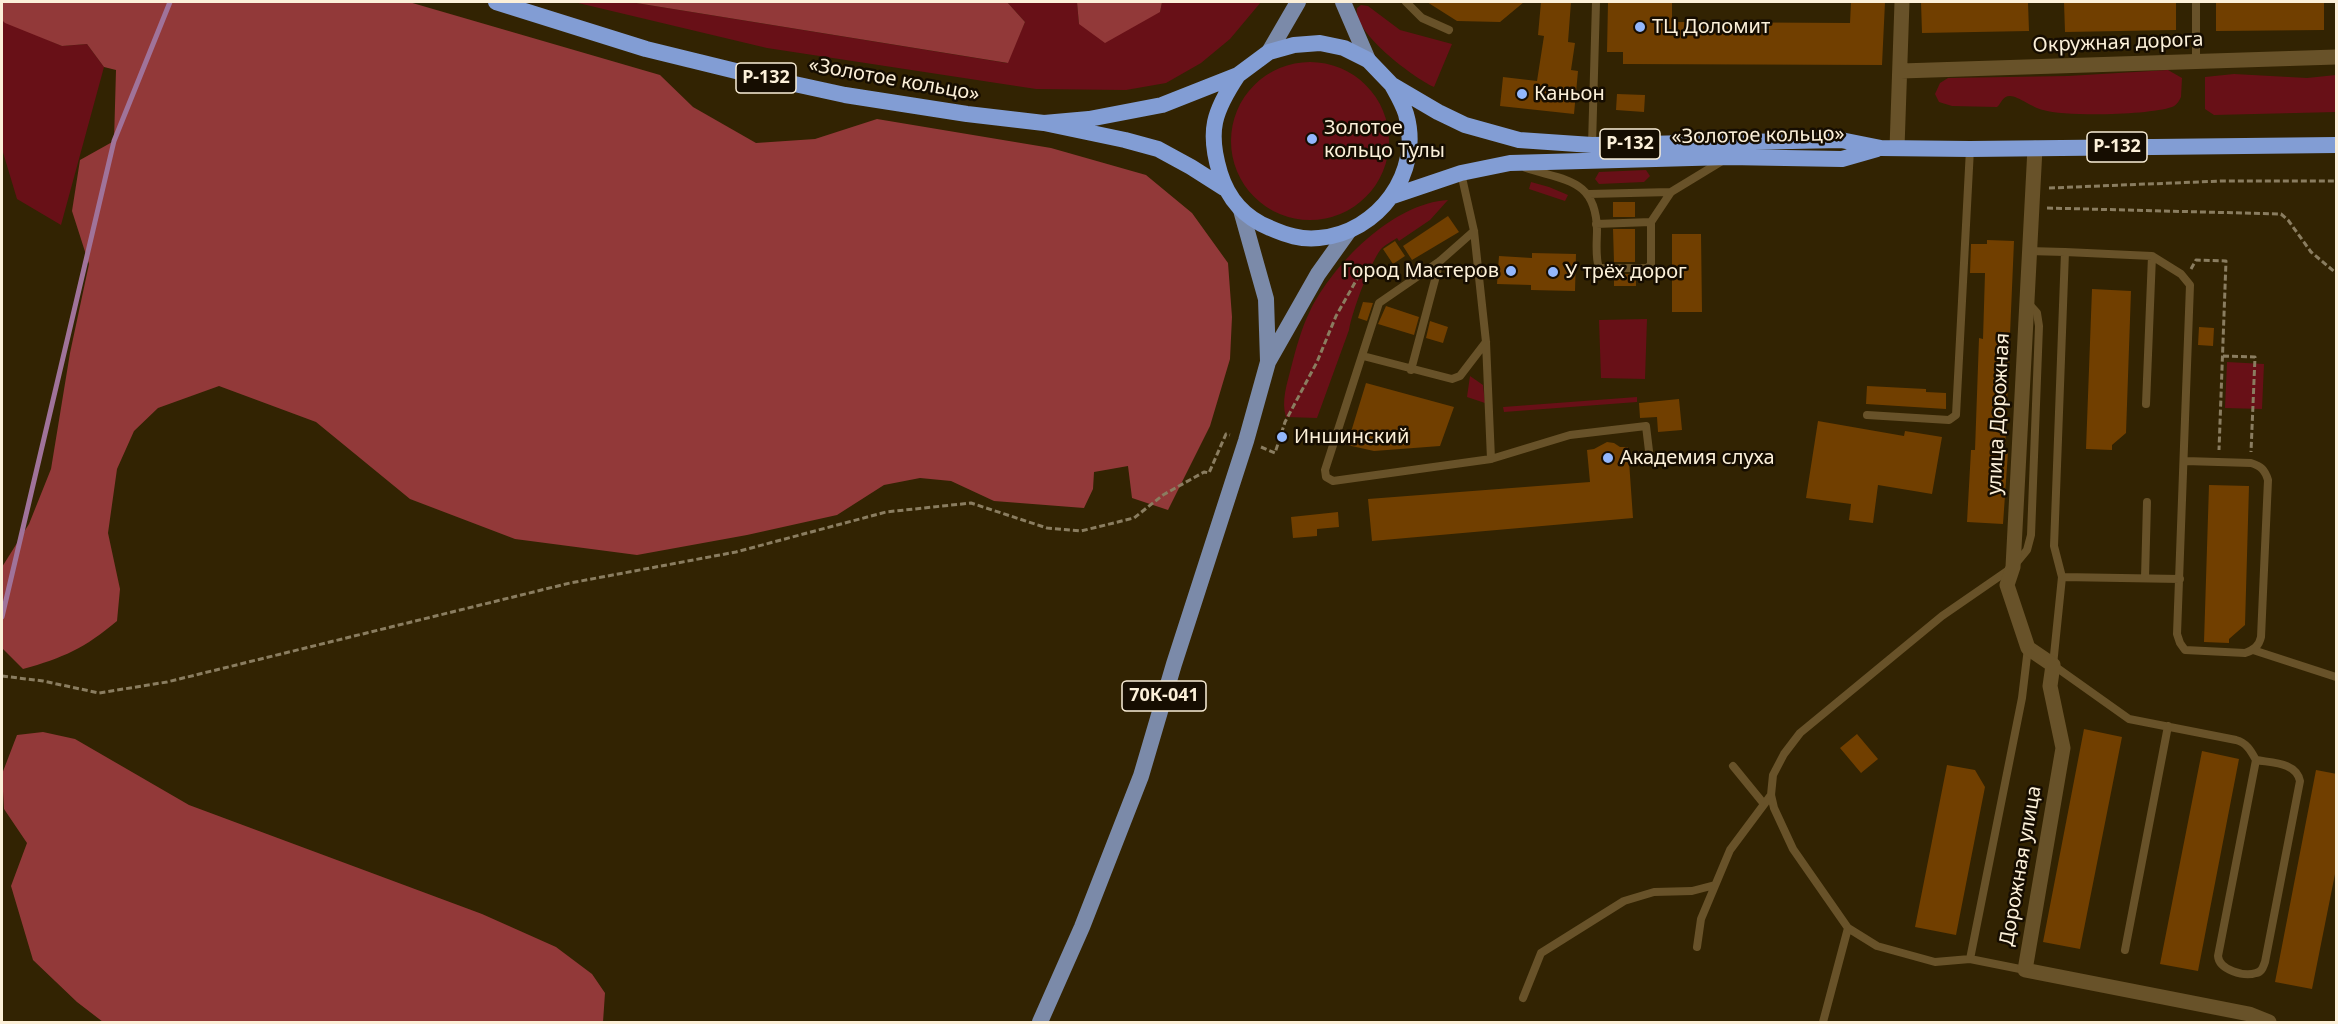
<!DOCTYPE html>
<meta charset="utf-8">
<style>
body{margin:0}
#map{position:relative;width:2338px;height:1024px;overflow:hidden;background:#322302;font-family:"Noto Sans",sans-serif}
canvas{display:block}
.frame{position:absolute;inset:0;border:3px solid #fcf0d9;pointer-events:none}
</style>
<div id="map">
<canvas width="2338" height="1024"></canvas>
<div class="frame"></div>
</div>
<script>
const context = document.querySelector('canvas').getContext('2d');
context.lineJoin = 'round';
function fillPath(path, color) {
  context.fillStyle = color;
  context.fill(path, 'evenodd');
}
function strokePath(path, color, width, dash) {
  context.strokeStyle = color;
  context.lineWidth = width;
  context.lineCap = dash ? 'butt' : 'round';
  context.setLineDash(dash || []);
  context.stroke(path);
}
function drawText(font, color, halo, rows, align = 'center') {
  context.font = font + ' "Noto Sans",sans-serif';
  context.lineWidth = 5;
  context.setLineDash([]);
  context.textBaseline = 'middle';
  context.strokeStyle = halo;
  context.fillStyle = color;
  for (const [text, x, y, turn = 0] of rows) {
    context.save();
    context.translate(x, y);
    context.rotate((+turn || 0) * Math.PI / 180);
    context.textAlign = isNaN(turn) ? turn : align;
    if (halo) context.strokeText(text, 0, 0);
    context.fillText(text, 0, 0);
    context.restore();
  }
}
const green = new Path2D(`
 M574 2H630L1007 63 1025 22 1007 2H1077L1079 24 1160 12 1162 2H1261L1230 39 1201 63 1166 83 1126 90 1036 89 767 48Z
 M1361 5 1368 6 1400 30 1452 44 1434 87C1414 78 1352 32 1357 8Z
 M2 20 62 46 87 44 104 67 61 225 17 199 2 149Z
 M1231 141a79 79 0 1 1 158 0a79 79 0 1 1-158 0Z
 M2168 70 2182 78 2181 97C2179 101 2177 105 2172 107 2149 115 2067 117 2043 110 2033 108 2018 96 2010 96 2002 96 2002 103 1997 107L1952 106 1939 102 1935 94 1940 83 1948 78 2068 76Z
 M2234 74 2307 78 2336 75V112L2214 115 2205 109V77Z
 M1646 170 1650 176 1644 182 1599 184 1595 179 1599 172Z
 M1531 182 1549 187 1568 195 1565 201 1529 189Z
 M1448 200 1430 220 1399 241 1397 238C1392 241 1385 245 1381 249 1370 263 1352 312 1349 330L1317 418 1286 417C1281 401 1287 384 1291 368 1296 349 1301 329 1310 311 1333 264 1393 203 1448 200Z
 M1647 319 1645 379 1601 378 1599 320Z
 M2227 362 2264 364 2262 409 2225 408Z
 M1470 376 1483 385 1485 403 1467 397Z
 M1637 397V402L1504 412 1503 407Z`);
const forest = new Path2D(`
 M2 2H409L660 75 693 107 756 143 815 139 877 119 1051 148 1146 175 1192 213 1228 263 1232 317 1230 359 1210 426 1168 510 1132 498 1128 466 1094 472 1093 489 1084 508 994 501 951 481 920 478 884 485 837 515 747 535 637 555 515 539 410 499 316 422 219 386 158 408 134 431 117 469 108 533 120 589 117 621C85 648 63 658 23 669L2 648V567L29 524 51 469 70 353 89 264 72 211 80 160 114 141 116 70 104 67 87 44 62 46 5 23 2 20Z
 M630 2H1007L1025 22 1008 63Z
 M1077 2H1162L1160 12 1105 43 1079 24Z
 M43 732 75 739 189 805 482 914 556 947 592 974 605 993 603 1022H103L77 1002 33 960 11 886 27 843 4 809 2 774 17 735Z`);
const stream = new Path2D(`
 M2 617 114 141 170 2`);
const building = new Path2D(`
 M1427 2H1524L1500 22 1457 21Z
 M1541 2H1571L1568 42 1575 43 1571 70 1578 71 1574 114 1500 106 1503 77 1537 81 1544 36 1538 35Z
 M1608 2H1672V22L1850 23 1851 2H1885L1882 65 1623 64V52H1607Z
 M1921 2H2028L2029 31 1922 33Z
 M2064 2H2176V30L2065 32Z
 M2216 2H2324V30L2216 31Z
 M1617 94 1645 95 1644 112 1616 110Z
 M1613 202H1635V217H1613Z
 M1448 216 1459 232 1412 260 1403 246Z
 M1613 229H1635V262H1614Z
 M1672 234H1701L1702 312H1672Z
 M1987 240 2014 241 2005 452H2008L2003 524 1967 522 1971 450H1975L1979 338 1983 339 1985 273H1970L1971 244H1987Z
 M1395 241 1405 256 1393 264 1383 249Z
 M1532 253 1576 254 1575 291 1531 290V285L1497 284 1499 256 1532 258Z
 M1614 274H1636V286H1614Z
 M2092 289 2131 291 2126 433 2112 445V450L2086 449Z
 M1363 302 1373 303 1367 321 1358 318Z
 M1386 306 1419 317 1414 335 1378 324Z
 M1430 321 1448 327 1443 343 1426 338Z
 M2199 327 2214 328 2213 346 2198 345Z
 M1366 383 1454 407 1440 446 1374 451 1347 445Z
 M1867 386 1926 389V392L1946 393V409L1866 404Z
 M1679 399 1682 430 1658 432 1657 417 1640 418 1639 403Z
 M1818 421 1904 436 1905 431 1942 437 1932 494 1878 485 1873 523 1849 520 1851 504 1806 498Z
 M1607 442 1614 443 1620 447H1628L1633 518 1372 541 1368 499 1590 482 1587 450 1594 449Z
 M2209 485 2249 486 2245 625 2229 639V643L2204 642Z
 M1338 512 1339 527 1317 529V536L1293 538 1291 517Z
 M2084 729 2122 737 2080 949 2043 942Z
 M1857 734 1878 759 1861 773 1840 748Z
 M2202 751 2239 759 2198 971 2160 964Z
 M1947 765 1975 770 1985 787 1956 935 1915 927Z
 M2316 770 2337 774V864L2312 989 2275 982Z`);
const path = new Path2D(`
 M2049 188 2222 181H2336
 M2047 208 2281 214 2288 220 2311 252 2336 273
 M2191 269 2196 260 2226 261 2219 450
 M2223 356 2255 357 2251 452
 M1261 447 1275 453 1285 422 1317 362 1336 316 1361 272
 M2 676 43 681 99 693 167 682 570 583 736 552 886 512 971 503 1047 528 1081 531 1134 518 1163 495 1204 472 1209 473 1226 434 1230 435`);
const service = new Path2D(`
 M1406 2 1422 18 1449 30
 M2196 2V61
 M1592 145 1596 2
 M1526 168C1566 181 1596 179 1597 230 1597 241 1595 257 1599 268H1647L1651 265V222L1671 192 1722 161
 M1461 173 1474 231 1486 342 1491 459
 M1589 194 1671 192
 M1596 224 1651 222
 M1474 231 1440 261 1379 303 1325 470 1326 477 1333 481 1491 459 1570 435 1646 426 1649 451
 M2028 251 2065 252 2054 546 2062 577 2053 665 2129 719 2236 740C2247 743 2251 751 2256 760L2218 956C2219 970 2244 977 2256 973 2262 972 2263 967 2265 962L2300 781C2296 762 2272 763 2256 760
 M2065 252 2152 256 2181 274 2190 285 2177 634 2180 643 2185 650 2245 653C2254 650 2259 646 2261 637L2268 480C2265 470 2261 466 2251 463L2185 461
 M1363 356 1452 379 1460 376 1486 342
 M1411 370 1440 261
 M2146 404 2152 256
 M1867 415 1949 420 1956 415 1970 149
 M2062 577 2180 579
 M2145 578 2147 502
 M2253 650 2336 677
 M1733 766 1764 804
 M1697 947 1701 919 1730 850 1771 795
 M2125 950 2168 726
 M1970 959 2022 698 2028 648
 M2025 970 1970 959 1935 962 1877 946 1848 928 1793 849 1774 808 1771 795 1773 775 1784 754 1800 733 1942 616 2013 567 2027 550 2031 535 2039 326 2037 313 2028 303
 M1523 998 1541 953 1624 901 1654 892 1692 891 1715 885
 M1823 1022 1848 928`);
const minor = new Path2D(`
 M1901 71 2336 57
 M1897 148 1902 2
 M2035 148 2013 567 2007 585 2028 648 2053 665 2050 686 2063 748 2025 970 2249 1014 2269 1022`);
const primary = new Path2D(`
 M1343 2 1368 60
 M1269 52 1298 2
 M1241 210 1266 299 1268 361
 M1040 1022 1082 927 1141 776 1174 664 1246 441 1268 362 1318 274 1348 232`);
const trunk = new Path2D(`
 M496 2 646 49 744 73 845 95 967 114 1044 123 1125 140 1158 149 1191 167 1224 188
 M1238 75C1214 111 1207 131 1220 173 1228 199 1245 218 1270 228 1286 235 1301 240 1319 238 1378 233 1423 173 1406 114 1403 104 1397 94 1392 85
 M1044 123 1089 119 1162 105 1238 75 1269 52 1294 45 1320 43 1344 48 1368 60 1392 85 1438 112 1465 125 1519 140 1592 145 1841 140 1881 148 1970 149 2336 145
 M1393 196 1461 173 1510 163 1728 157 1842 159 1877 149`);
const markers = [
 [1640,27,6,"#93b7fd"],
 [1522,94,6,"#93b7fd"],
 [1312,139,6,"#93b7fd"],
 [1511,271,6,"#93b7fd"],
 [1553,272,6,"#93b7fd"],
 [1282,437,6,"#93b7fd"],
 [1608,458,6,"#93b7fd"]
];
const shields = [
 [766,78,60],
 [1630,144,60],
 [2117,147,60],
 [1164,696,84]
];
const shieldNames = [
 ["Р-132",766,78],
 ["Р-132",1630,144],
 ["Р-132",2117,147],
 ["70К-041",1164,696]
];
const poiNames = [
 ["ТЦ Доломит",1652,27],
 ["Каньон",1534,94],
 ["Золотое",1324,128],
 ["кольцо Тулы",1324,151],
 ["Город Мастеров",1499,271,"right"],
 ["У трёх дорог",1565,272],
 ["Иншинский",1294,437],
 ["Академия слуха",1620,458]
];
const streetNames = [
 ["Окружная дорога",2118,43,-2],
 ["«Золотое кольцо»",894,80,10],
 ["«Золотое кольцо»",1758,136,-1],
 ["улица Дорожная",1999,414,-87],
 ["Дорожная улица",2021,866,-80]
];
fillPath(green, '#681017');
fillPath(forest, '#923939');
strokePath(stream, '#a0739a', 5);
fillPath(building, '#713f00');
strokePath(path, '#8a7d60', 3, [6, 3]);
strokePath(service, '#685229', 8);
strokePath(minor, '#685229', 15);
strokePath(primary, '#7b8aa9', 16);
strokePath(trunk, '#829dd4', 16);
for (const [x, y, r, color] of markers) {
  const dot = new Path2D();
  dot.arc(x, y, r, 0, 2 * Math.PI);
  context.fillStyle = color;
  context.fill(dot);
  strokePath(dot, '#160d01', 2);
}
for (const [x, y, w] of shields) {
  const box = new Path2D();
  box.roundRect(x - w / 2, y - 15, w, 30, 4.5);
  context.fillStyle = '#160d01';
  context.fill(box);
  strokePath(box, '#fcf0d9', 1.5);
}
drawText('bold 18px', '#fcf0d9', null, shieldNames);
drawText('20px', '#fcf0d9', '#160d01', poiNames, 'left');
drawText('20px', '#fcf0d9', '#160d01', streetNames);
</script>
